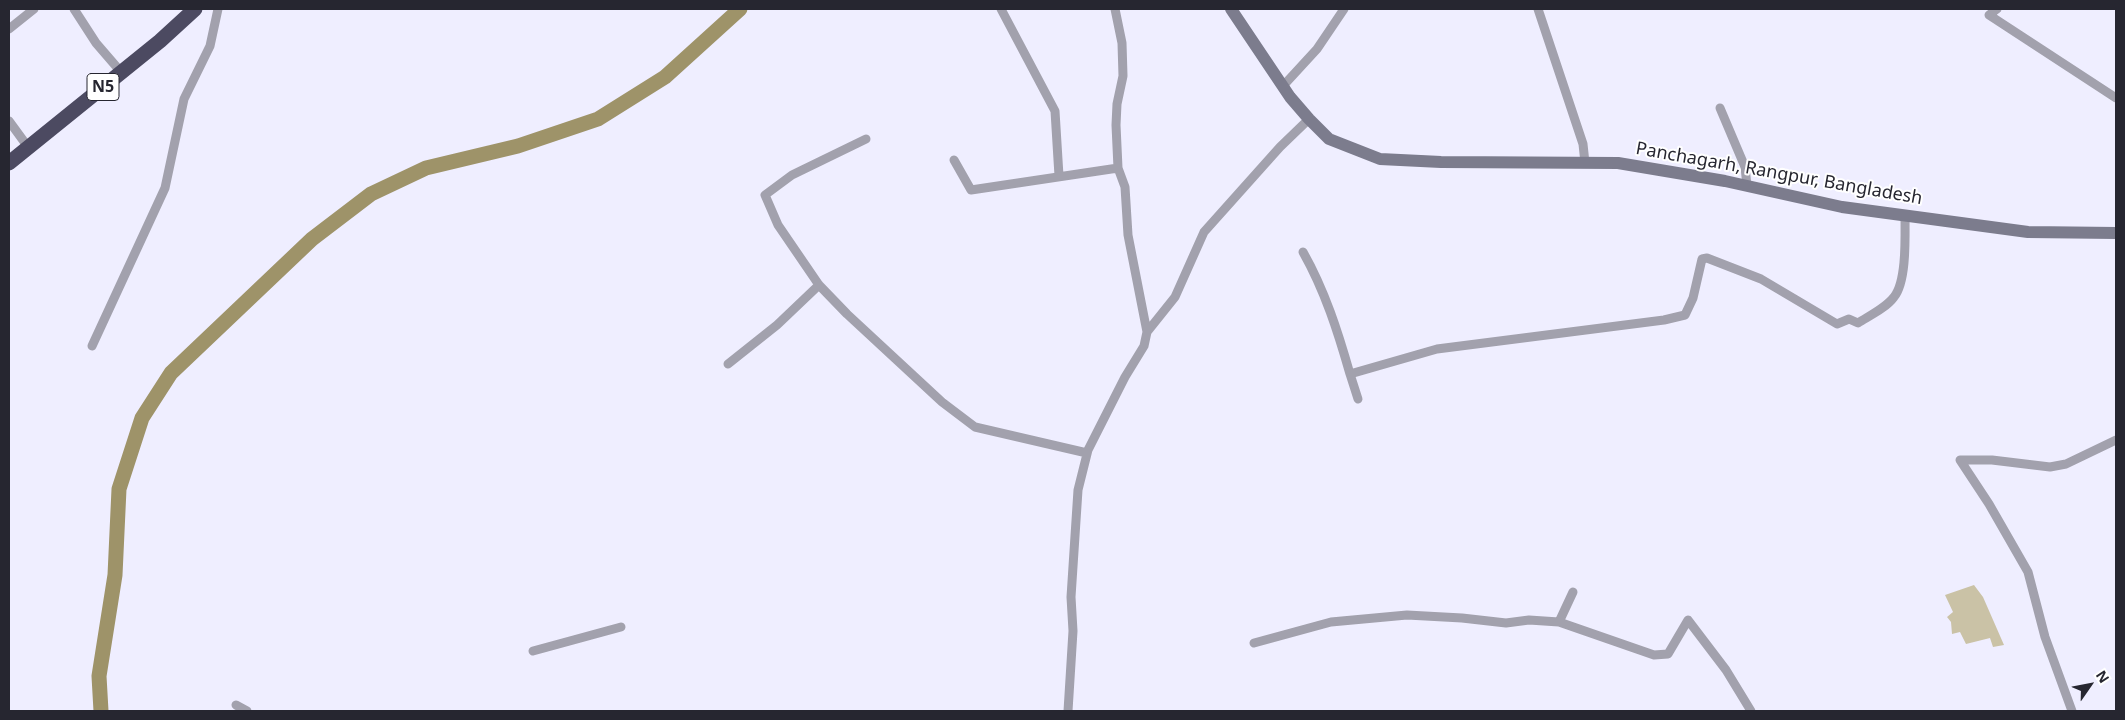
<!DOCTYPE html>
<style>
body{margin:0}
#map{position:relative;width:2125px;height:720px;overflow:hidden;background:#efeeff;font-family:"Noto Sans",sans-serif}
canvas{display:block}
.frame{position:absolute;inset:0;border:10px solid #262630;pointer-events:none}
.north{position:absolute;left:2065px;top:660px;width:50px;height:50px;-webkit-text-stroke:4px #fff;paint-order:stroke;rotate:57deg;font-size:14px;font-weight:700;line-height:20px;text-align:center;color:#262630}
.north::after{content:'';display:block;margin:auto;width:18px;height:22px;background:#262630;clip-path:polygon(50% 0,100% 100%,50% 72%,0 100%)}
</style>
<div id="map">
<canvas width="2125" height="720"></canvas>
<div class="frame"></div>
<div class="north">N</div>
</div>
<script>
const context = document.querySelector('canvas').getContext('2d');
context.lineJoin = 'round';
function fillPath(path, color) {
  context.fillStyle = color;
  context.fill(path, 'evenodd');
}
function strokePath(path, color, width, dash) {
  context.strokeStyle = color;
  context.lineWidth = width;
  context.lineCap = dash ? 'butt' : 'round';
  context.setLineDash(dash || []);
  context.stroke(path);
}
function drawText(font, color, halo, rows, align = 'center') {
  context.font = font + ' "Noto Sans",sans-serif';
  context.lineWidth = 4;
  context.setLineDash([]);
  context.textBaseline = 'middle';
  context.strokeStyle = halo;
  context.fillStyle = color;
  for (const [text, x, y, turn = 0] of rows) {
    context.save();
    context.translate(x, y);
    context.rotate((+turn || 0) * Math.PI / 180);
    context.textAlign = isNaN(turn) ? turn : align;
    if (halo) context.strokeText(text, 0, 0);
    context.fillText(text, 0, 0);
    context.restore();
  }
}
const green = new Path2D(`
 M1974 585 1983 597 2004 645 1993 647 1990 638 1966 644 1960 632 1952 634 1951 622 1947 617 1953 612 1945 595Z`);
const river = new Path2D(`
 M101 711 99 676 115 575 119 489 142 418 171 373 312 239 371 194 426 168 518 146 598 119 665 77 740 9`);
const street = new Path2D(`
 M74 9 96 43 121 72
 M1001 9 1055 111 1059 176
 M1538 9 1583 144 1585 163
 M1997 9 1989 15 2116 98
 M9 29 34 9
 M1283 86 1317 49 1344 9
 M1720 108 1745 167 1747 186
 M9 121 28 147
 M866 139 792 175 765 195 778 225 819 285 847 314 942 402 975 427 1087 453
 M954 160 971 190 1118 168 1116 125 1117 104 1123 76 1122 43 1115 9
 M1303 252C1325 291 1338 332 1350 374
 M1147 332 1175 297 1204 232 1280 147 1309 119
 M92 346 165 188 184 99 210 46 218 9
 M728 364 777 325 819 285
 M1358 399 1350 374 1437 349 1664 320 1685 315 1693 298 1702 259 1707 258 1761 279 1837 324 1849 319 1858 323C1869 316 1886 308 1894 297 1907 281 1905 236 1905 215
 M1573 592 1559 622 1654 655 1668 654 1688 620 1726 670 1751 711
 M1254 643 1331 622 1407 615 1462 618 1506 623 1529 620 1559 622
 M533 651 621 627
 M236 705 247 711
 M1068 711 1073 631 1071 597 1078 490 1088 450 1125 377 1144 346 1147 332 1128 235 1125 187 1118 168
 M2072 711 2045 637 2028 572 1989 504 1960 460H1992L2050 467 2066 464 2116 440`);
const secondary = new Path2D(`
 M1231 9 1290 97 1309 119 1329 139 1380 159 1441 162 1618 163 1725 181 1842 207 2028 232 2116 233`);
const highway = new Path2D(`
 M9 163 160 41 195 9`);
const shields = [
 [103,87,32]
];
const shieldNames = [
 ["N5",103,87]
];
const streetNames = [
 ["Panchagarh, Rangpur, Bangladesh",1779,174,10]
];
fillPath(green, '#cac2a6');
strokePath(river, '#9e9369', 15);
strokePath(street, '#a2a1ad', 9);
strokePath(secondary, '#7c7c8d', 12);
strokePath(highway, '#4c4a61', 15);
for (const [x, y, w] of shields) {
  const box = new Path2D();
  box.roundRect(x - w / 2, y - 13.5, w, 27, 4);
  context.fillStyle = '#fff';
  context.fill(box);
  strokePath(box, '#262630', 1);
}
drawText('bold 16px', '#262630', null, shieldNames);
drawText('18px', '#262630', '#fff', streetNames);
</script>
